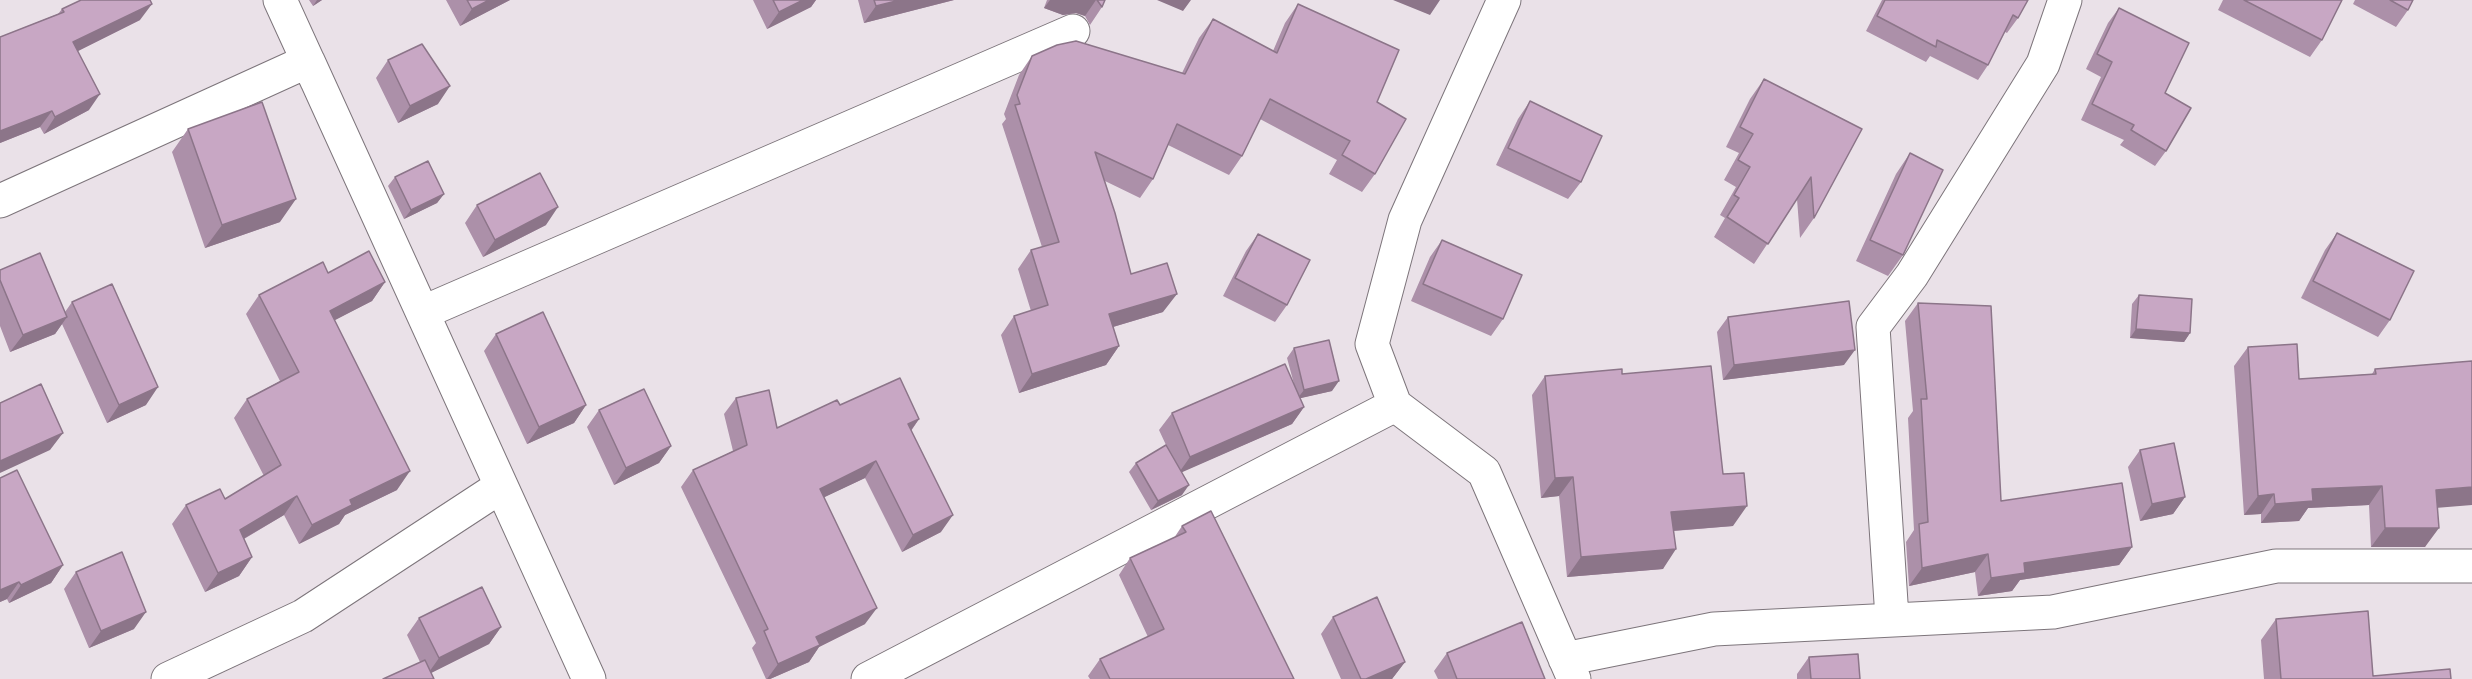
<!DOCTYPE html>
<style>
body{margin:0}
canvas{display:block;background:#eae1e8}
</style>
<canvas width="2472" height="679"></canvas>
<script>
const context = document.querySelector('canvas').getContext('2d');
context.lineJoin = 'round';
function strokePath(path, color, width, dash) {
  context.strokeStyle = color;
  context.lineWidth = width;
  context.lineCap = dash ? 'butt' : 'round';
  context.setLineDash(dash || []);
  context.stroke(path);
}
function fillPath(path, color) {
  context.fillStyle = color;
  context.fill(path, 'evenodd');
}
const street = new Path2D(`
 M280 0 317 81
 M0 201 308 61 589 679
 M424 312 1073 31
 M1395 405 1484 472 1574 679
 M1892 618 1873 327 1912 275 2043 64 2065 0
 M1565 659 1714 629 2053 612 2276 566H2472
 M168 679 303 616 500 487
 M868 679 1395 405 1372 344 1405 220 1504 0`);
const wall = new Path2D(`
 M309 0H322L313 6Z
 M446 0H510L460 26Z
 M753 0H816L811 7 767 29Z
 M858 0H954L864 23Z
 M1047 0H1105L1102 7 1090 25 1085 16 1076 13 1063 15 1044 8Z
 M1882 0H2028L2018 18 2007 33 2005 32 1988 65 1978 80 1930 56 1926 62 1866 31Z
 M2223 0H2342L2322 40 2310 57 2218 10Z
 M2355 0H2413L2408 10 2396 27 2353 4Z
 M1298 4 1377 102 1375 174 1362 192 1329 174 1337 160 1260 119 1242 156 1229 175 1168 145 1153 179 1140 198 1105 181 1131 274 1163 312 1113 327 1119 346 1106 365 1019 393 1001 335 1014 316 1031 311 1018 269 1031 250 1042 247 1002 124 1006 119 1004 114 1019 75 1032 56 1182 73 1199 38 1213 19 1273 51 1285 23Z
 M2119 8 2165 93 2166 151 2155 166 2120 145 2124 140 2081 120 2101 77 2086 69 2108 23Z
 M62 9 140 20 78 51 89 110 44 134 40 127 0 143V37L58 14Z
 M388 60 438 104 398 123 376 78Z
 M1764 79 1862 129 1814 218 1800 238 1797 199 1754 264 1714 237 1725 218 1720 215 1736 187 1724 180 1739 153 1726 147 1750 99Z
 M1530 101 1581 182 1568 199 1496 165 1518 119Z
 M188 129 280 222 205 248 172 152Z
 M1910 153 1903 255 1888 276 1856 261 1896 174Z
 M395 177 444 194 437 203 404 219 388 186Z
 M477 205 546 225 483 257 465 223Z
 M2337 233 2390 320 2378 337 2301 298 2325 250Z
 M1258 234 1287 305 1275 322 1223 296 1246 251Z
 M1442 240 1503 319 1491 336 1411 301 1430 257Z
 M0 270 65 312 72 302 146 405 107 423 62 324 55 334 10 352 0 326Z
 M328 273 385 282 372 301 334 320 397 490 345 515 339 524 299 544 284 515 244 539 252 557 239 576 205 592 172 524 186 505 225 499 264 476 234 418 247 399 280 381 246 314 259 295Z
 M2139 295 2190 333 2184 342 2130 338 2132 304Z
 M1918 303 2001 501 2132 547 2119 565 2020 580 2012 591 1978 596 1975 572 1909 586 1906 542 1914 530 1908 418 1913 411 1905 321Z
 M1728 317 1844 365 1723 380 1717 332Z
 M496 334 586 405 574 423 527 444 484 351Z
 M2248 347 2299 379 2372 374 2375 369 2437 508 2425 547H2371L2369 505 2308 508 2299 521 2261 523V514L2244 515 2234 366Z
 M1294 348 1332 391 1300 398 1304 407 1292 424 1181 472 1182 495 1151 510 1129 472 1136 463 1166 445 1159 430 1172 413 1294 384 1287 358Z
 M1622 374 1723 474 1733 526 1674 531 1663 569 1567 577 1559 496 1541 498 1532 395 1545 376Z
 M736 398 777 428 840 405 919 419 911 431 941 532 902 552 865 478 824 497 865 624 819 647 809 662 770 679H766L752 648 756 643 681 487 693 470 733 451 724 414Z
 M599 410 671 446 659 463 614 485 587 427Z
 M2140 450 2185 497 2173 514 2140 521 2128 467Z
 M0 478 63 565 51 583 9 603 7 599 0 602Z
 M1182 526 1294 679H1090L1088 676 1100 659 1148 637 1119 575 1130 558 1174 538Z
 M76 572 134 629 89 648 64 589Z
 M1333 617 1405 662 1392 679H1341L1321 634Z
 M419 618 501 627 489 644 431 673 420 662 407 635Z
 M2276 619 2373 676 2451 679H2264L2261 640Z
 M1447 653 1545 679H1438L1434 671Z
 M1809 657 1860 679H1797V674Z`);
const shadedWall = new Path2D(`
 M317 0H322L313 6Z
 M489 0H510L460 26 472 9Z
 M803 0H816L811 7 767 29 779 12Z
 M900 0H954L864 23 876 6Z
 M1050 0H1096L1085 16 1076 13 1063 15 1044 8Z
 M1157 0H1191L1183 11Z
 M1393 0H1440L1430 15Z
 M152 4 140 20 62 59 73 42Z
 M450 86 438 104 398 123 410 106Z
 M100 94 89 110 44 134 55 117Z
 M52 111 40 127 0 143V131Z
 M444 194 437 203 404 219 411 210Z
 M296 199 280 222 205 248 222 225Z
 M558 207 546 225 483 257 495 240Z
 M385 282 372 301 316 330 330 311Z
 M1177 294 1163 312 1096 332 1109 314Z
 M67 317 55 334 10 352 23 335Z
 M2136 329 2190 333 2184 342 2130 338Z
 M1119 346 1106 365 1019 393 1032 374Z
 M1855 350 1844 365 1723 380 1734 365Z
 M1339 381 1332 391 1297 399 1304 390Z
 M158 387 146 405 107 423 119 405Z
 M586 405 574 423 527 444 539 427Z
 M1304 407 1292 424 1178 474 1190 457Z
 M919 419 907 436 908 424Z
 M63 433 50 450 0 473V461Z
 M671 446 659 463 614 485 626 468Z
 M876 461 865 478 808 505 820 489Z
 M410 471 397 490 345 515 339 524 299 544 312 525 350 500Z
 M1573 477 1559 496 1541 498 1555 478Z
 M1189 485 1182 495 1151 510 1158 501Z
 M2382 486 2369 505 2308 508 2299 521 2261 523 2275 504 2312 489Z
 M2472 487V505L2423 509 2436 490Z
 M2274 494 2261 514 2244 515 2258 496Z
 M297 496 284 515 226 549 240 530Z
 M2185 497 2173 514 2140 521 2152 504Z
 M1747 506 1733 526 1658 532 1671 512Z
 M953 515 941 532 902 552 913 535Z
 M2385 528H2439L2425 547H2371Z
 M2132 547 2119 565 2020 580 2012 591 1978 596 1991 578 2024 563Z
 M1676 549 1663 569 1567 577 1581 557Z
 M1988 554 1975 572 1909 586 1922 568Z
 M252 557 239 576 205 592 218 573Z
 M63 565 51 583 9 603 21 585Z
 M19 582 7 599 0 602V590Z
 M877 608 865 624 819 647 809 662 770 679H767L778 664 816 637Z
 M146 612 134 629 89 648 101 631Z
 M501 627 489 644 427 675 439 658Z
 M1405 662 1392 679H1366Z`);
const building = new Path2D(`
 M81 0H150L152 4 73 42 100 94 55 117 52 111 0 131V37L64 12 62 9Z
 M467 0H489L472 9Z
 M773 0H803L779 12Z
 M874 0H900L876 6Z
 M1097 0H1105L1102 7Z
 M1885 0H2028L2018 18 2013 15 1988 65 1937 40 1936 47 1877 16Z
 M2244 0H2342L2322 40Z
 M2390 0H2413L2408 10Z
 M1298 4 1399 50 1377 102 1406 119 1375 174 1342 155 1350 141 1270 99 1242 156 1177 124 1153 179 1095 152 1115 213 1131 274 1167 263 1177 294 1109 314 1119 346 1032 374 1014 316 1048 305 1031 250 1059 242 1015 105 1020 104 1017 95 1032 56 1057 45 1076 41 1185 74 1213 19 1277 53Z
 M2119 8 2189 43 2165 93 2191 108 2166 151 2131 130 2134 125 2092 104 2112 62 2097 54Z
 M422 44 450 86 410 106 388 60Z
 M1764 79 1862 129 1814 218 1811 177 1768 244 1727 217 1739 198 1734 195 1750 167 1738 160 1753 134 1740 127Z
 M1530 101 1602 136 1581 182 1508 148Z
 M262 102 296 199 222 225 188 129Z
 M1910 153 1943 170 1903 255 1870 240Z
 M428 161 444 194 411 210 395 177Z
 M540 173 558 207 495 240 477 205Z
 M2337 233 2414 271 2390 320 2313 281Z
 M1258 234 1310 260 1287 305 1235 278Z
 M1442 240 1522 275 1503 319 1423 284Z
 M369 251 385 282 330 311 410 471 350 500 352 505 312 525 297 496 240 530 252 557 218 573 186 505 220 489 225 499 281 465 247 399 299 372 259 295 323 262 328 273Z
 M40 253 67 317 23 335 0 280V270Z
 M112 284 158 387 119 405 72 302Z
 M2139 295 2192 299 2190 333 2136 329Z
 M1849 301 1855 350 1734 365 1728 317Z
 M1918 303 1991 306 2001 501 2122 483 2132 547 2024 563 2025 573 1991 578 1988 554 1922 568 1919 524 1928 522 1921 399H1927Z
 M543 312 586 405 539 427 496 334Z
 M1329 340 1339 381 1304 390 1294 348Z
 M2297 344 2299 379 2376 374 2375 369 2472 361V487L2436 490 2439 528H2385L2382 486 2312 489 2313 501 2275 504 2274 494 2258 496 2248 347Z
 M1285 364 1304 407 1190 457 1172 413Z
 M1711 366 1723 474 1744 473 1747 506 1671 512 1676 549 1581 557 1573 477 1555 478 1545 376 1622 369V374Z
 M900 378 919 419 908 424 953 515 913 535 876 461 820 489 877 608 816 637 820 645 778 664 764 631 768 629 693 470 747 445 736 398 769 390 777 428 837 400 840 405Z
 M41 384 63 433 0 461V403Z
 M644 389 671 446 626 468 599 410Z
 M2174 443 2185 497 2152 504 2140 450Z
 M1166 445 1189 485 1158 501 1136 463Z
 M17 470 63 565 21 585 19 582 0 590V478Z
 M1211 511 1294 679H1110L1100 659 1164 629 1130 558 1186 532 1182 526Z
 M122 552 146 612 101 631 76 572Z
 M482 587 501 627 439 658 419 618Z
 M1377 597 1405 662 1366 679H1361L1333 617Z
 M2368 611 2373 676 2450 669 2451 679H2281L2276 619Z
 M1522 622 1545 679H1457L1447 653Z
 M1858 654 1860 679H1811L1809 657Z
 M425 660 434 679H383Z`);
strokePath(street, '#7d757b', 35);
strokePath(street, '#fff', 33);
fillPath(wall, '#ac90a9');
fillPath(shadedWall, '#8c7589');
fillPath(building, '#c8a7c4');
strokePath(building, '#8c7589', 1.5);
</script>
